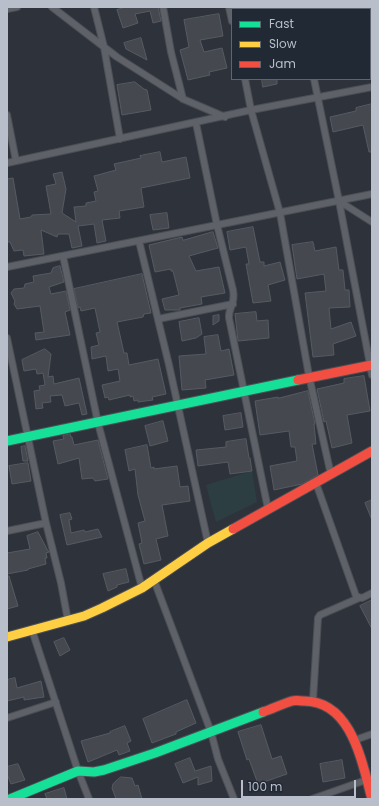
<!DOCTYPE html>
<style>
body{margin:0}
#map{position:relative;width:379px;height:806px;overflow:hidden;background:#2e333b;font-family:Poppins,sans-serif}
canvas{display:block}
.frame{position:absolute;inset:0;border:8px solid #b9bfca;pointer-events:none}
.legend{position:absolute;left:231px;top:8px;width:140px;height:72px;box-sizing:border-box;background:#212935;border:1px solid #5e6571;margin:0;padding:5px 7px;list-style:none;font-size:12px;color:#b9bfca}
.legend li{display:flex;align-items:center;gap:8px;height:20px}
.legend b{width:20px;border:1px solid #5e6571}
.scale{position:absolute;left:241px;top:780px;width:115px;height:18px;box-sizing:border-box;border:2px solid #b9bfca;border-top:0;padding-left:5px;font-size:12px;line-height:14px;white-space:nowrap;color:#b9bfca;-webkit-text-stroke:3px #212935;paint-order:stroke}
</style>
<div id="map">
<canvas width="379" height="806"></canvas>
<div class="frame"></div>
<ul class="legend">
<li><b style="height:5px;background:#16e098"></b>Fast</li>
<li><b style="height:5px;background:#ffcf43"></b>Slow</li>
<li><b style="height:5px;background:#f24e42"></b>Jam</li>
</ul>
<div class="scale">100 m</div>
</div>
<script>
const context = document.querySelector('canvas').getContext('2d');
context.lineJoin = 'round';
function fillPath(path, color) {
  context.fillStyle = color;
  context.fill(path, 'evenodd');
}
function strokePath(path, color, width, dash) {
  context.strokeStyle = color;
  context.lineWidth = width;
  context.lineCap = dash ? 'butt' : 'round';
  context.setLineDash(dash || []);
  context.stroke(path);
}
const green = new Path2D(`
 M252 471 257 502 216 522 206 485Z`);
const building = new Path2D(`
 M126 7H158L161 21 153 23 150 11 135 14 138 23 123 28 117 10Z
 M219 14 223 36 200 40 204 52 222 48 227 68 209 72 210 75 188 80 180 50 189 47 184 20Z
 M141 38 147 60 126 49 124 43Z
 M262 79H277V84L263 87Z
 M135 82 144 89 147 90 151 110 122 115 117 85Z
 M372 104V152H369L363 125 333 132 330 117 356 111V108Z
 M160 152 162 162 186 157 190 178 141 188 144 207 119 211 120 218 102 220 106 241 97 243 94 224 78 226 82 246 72 248 69 234H58L57 237 41 230 44 254 24 256 23 250 14 251 10 242H7V179L13 178 20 219 31 217 32 215 51 214 46 186 56 184 53 174 62 172 66 189 62 213 76 222 74 207 86 206V203L96 201 94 192 98 191 94 176 116 170 114 164 141 158 140 156Z
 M167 213 169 228 153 230 150 215Z
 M253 227 260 262H264V266L280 262 285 280 268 285 271 301 253 303 246 264H249L246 247 230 250 227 232Z
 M213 232 218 248 189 256 196 271 219 267 225 293 201 297 202 304 180 308V310H165L162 299 179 295 173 271H171V269L155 272 149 245 182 237 183 240Z
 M313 242 315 251 336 247 339 270H343L345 290H349L350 307 329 308 331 329 351 322 356 336 333 344 334 355 313 357 305 293 326 291 324 274 297 279 292 245Z
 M60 266 64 282 49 287 51 294 66 291 70 310 65 312 70 335 36 340 35 333 44 332 40 306 17 309 14 304 15 301 11 293 14 289 24 288 25 284 34 282 33 276 51 273 53 268Z
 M142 274 151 313 144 314 143 317 117 322 124 353H127L129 365 158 359 166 394 152 397 153 400 138 402V400L134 401 133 396 130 397V395L109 400 108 397 105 398 102 385 120 381 118 369 108 371 106 356 92 359 91 347 99 345 96 333 100 332 95 308 81 311 80 307 78 308 74 289Z
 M256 312 257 321 268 320 269 338 238 341 235 314Z
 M219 315V321L213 325V316Z
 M199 318 202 334 196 338 182 341 179 322Z
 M218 335 221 351 229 349 234 375 205 380 206 388 182 390 179 356 206 354 204 337Z
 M45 349 51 354 48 377 53 376 54 384 79 378 87 414 82 415 79 403 65 406 62 395 50 396 51 402 42 403 43 408 36 409 34 391 40 390 39 386 45 385 43 373 37 374 36 369 24 371 22 360Z
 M364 376 370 411 347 415 352 443 332 448 326 421 324 422 317 389 344 383V379Z
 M308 391 315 424H314L316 444H312L318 475 302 484 274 490 270 466 297 461 295 447H291L289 431 260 435 255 401 278 397V398Z
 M241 413 243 427 225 430 223 416Z
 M163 421 168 441 150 446 145 426Z
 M70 434 71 437H72L74 445 98 440 108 479 95 481 93 478 82 479 79 458 58 464 53 441 64 439 63 436Z
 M246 439 249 458H250L252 471 230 474 228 462 198 466 196 450 226 447V442Z
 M147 445 151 468 154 467V469L177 466 180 487 188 486 190 501 162 505 168 536 156 539 161 560 144 564 139 544 142 543 138 523 145 521 138 495 135 469 129 471 125 450Z
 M25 446 28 461H23L21 447Z
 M28 463 31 481 12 484 9 466Z
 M372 500V520L365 503Z
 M70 513 72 519 69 520 71 533 84 530 85 532 98 529 102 537 67 545 60 515Z
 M38 532 48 551 49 552 46 553 47 558H45L46 564 28 569V570L7 574V553L30 549 27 536Z
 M126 569 129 582 117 585V587L108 591 103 574Z
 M7 576H9L18 606 7 609Z
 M372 600V629L360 606Z
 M64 638 70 650 60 656 54 642Z
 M15 678 17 688 41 681 44 697 24 700V697L7 701V680Z
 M187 700 196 723 176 732V734L152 743 143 719Z
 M261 725 272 759 281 756 287 774 258 784 249 759 247 760 238 732Z
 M125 726 131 741 127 743 130 751 119 755 117 750 88 762 81 741 110 733V732Z
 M190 758 195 771 211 766 212 781 198 785V777L183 783 175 764Z
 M342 760 345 778 323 782 320 764Z
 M18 764 25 780 11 784 7 774V767Z
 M121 777 132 778 135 786 138 785 142 799H116L112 788 113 784Z
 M64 788 67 799H47L45 794Z`);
const street = new Path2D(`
 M52 7 117 57 183 99 225 117
 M94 7 104 47 120 139
 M163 7 171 52 183 99
 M229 7 232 21
 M299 7V9
 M7 9 17 7
 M370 11 372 22
 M245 79 251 110 280 213 309 376 331 475
 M314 79 339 201 372 375
 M7 115 16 161
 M196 123 217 225 233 290C236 305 228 307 229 318L268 509
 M7 163 251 110 372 87
 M339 201 372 222
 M139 241 169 365 208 543
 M63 256 98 423 142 588
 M7 267 372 194
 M158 319 233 304
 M7 338 46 523 61 583 68 621
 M316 483 356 596 362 598 372 593
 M7 531 46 523
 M154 580 211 732 218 759 234 799
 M32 630 78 771 89 799
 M313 700 318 618 320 615 359 598
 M7 718 56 702
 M355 740 372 734
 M312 799 366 780`);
const fast = new Path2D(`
 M7 441 298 380
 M10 799 78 771 94 772 104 770 155 753 263 712`);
const slow = new Path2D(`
 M7 637 84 616 102 608 142 588 208 543 233 529`);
const jam = new Path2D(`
 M298 380 372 365
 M233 529 372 451
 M263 712C272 709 282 704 292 701 296 700 300 701 304 701 352 701 362 763 372 799`);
fillPath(green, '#2c3e41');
fillPath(building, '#45494f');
strokePath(building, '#565a62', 1);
strokePath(street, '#4c4f55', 8);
strokePath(fast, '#4c4f55', 11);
strokePath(slow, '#4c4f55', 11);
strokePath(jam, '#4c4f55', 11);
strokePath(street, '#5e6268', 6);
strokePath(fast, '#16e098', 9);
strokePath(slow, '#ffcf43', 9);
strokePath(jam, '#f24e42', 9);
</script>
